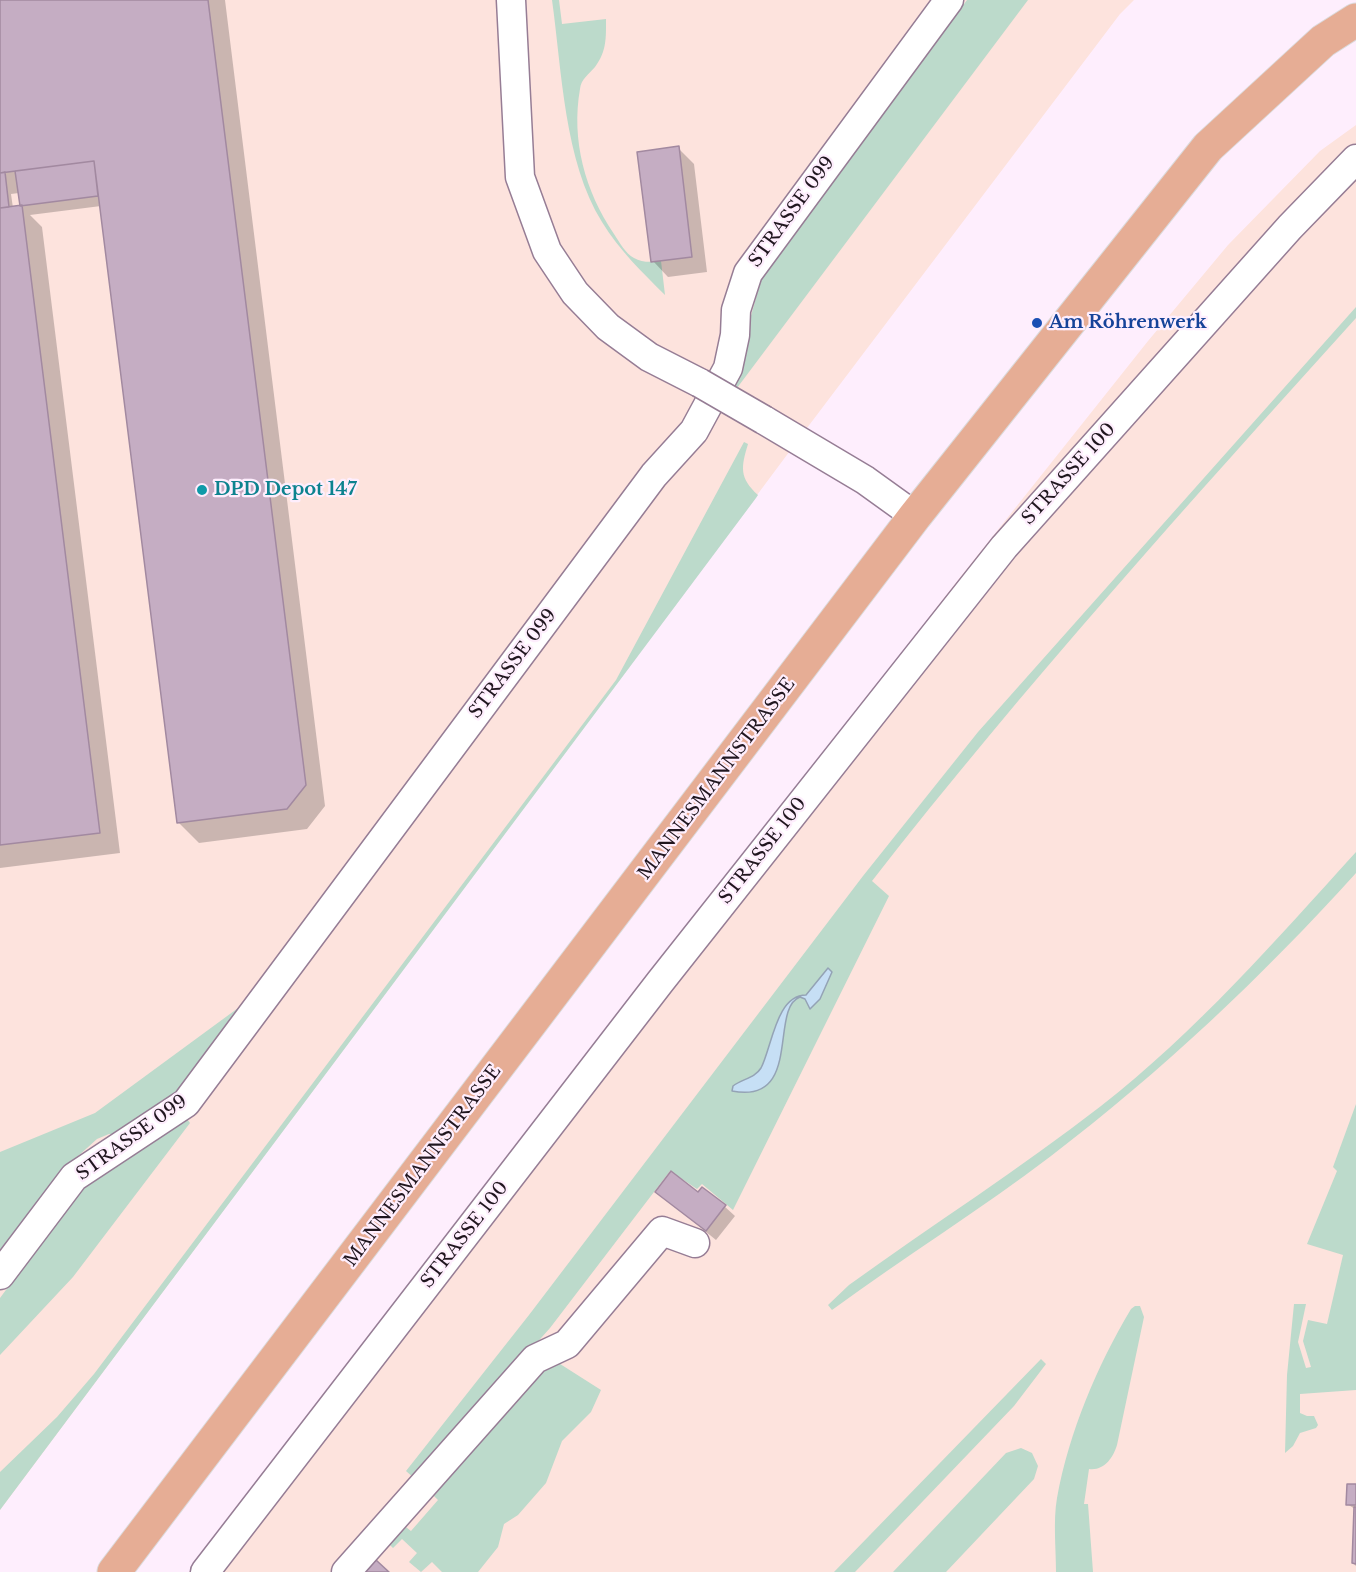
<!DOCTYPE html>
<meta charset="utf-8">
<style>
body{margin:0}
canvas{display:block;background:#feeefd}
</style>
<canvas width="1356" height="1572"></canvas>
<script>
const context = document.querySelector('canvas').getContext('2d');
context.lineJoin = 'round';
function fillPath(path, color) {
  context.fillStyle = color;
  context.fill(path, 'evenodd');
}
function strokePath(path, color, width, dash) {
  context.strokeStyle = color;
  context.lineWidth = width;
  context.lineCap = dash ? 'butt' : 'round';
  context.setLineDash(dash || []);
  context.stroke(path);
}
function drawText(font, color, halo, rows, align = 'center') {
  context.font = font + ' "Libre Baskerville",serif';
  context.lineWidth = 4.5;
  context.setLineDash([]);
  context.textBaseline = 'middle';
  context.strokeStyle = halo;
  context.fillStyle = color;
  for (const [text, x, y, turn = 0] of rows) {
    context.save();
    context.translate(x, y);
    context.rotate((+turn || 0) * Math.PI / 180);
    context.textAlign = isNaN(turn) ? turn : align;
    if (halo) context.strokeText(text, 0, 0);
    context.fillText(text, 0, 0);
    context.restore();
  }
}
const industrial = new Path2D(`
 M0 0H1134L1120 14 810 424 0 1510Z
 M1356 125V1572H189L958 580 1148 341 1228 245 1320 151Z`);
const green = new Path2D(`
 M552 0H559L562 24 606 19C606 37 607 51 595 67 589 74 581 79 580 89 571 140 585 191 614 234 620 243 625 253 634 258 642 263 653 262 661 261L665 295C642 272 619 250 602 222 564 161 562 71 552 0Z
 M967 0H1028L689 452 740 355 763 273Z
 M1356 307V318C1190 502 1024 686 872 881L889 896 733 1210 702 1184 697 1189 670 1171 550 1328 415 1479 406 1471 529 1315 863 876 978 732Z
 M744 442 748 444C741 467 739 478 758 495L756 498 0 1510V1472L57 1417 94 1374 616 680Z
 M1356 852V873C1263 976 1161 1072 1051 1156 980 1210 904 1257 832 1310L828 1305 849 1285C932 1225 1020 1169 1101 1106 1196 1032 1276 940 1356 852Z
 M249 1000 178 1096 121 1134H109L97 1139 67 1166 0 1257V1152L95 1113Z
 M1356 1104V1390L1300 1394V1413L1307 1416H1314L1318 1425 1316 1428 1300 1433 1293 1446 1285 1453 1287 1375 1294 1304H1306L1298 1342 1306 1368 1311 1367 1303 1341 1308 1320 1327 1324 1343 1255 1307 1244 1337 1171 1333 1167Z
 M187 1119 190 1123 73 1277 0 1355V1298L80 1190Z
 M1135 1306H1140L1144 1317 1117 1445C1113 1458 1104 1471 1089 1469L1084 1504H1088L1093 1572H1056C1056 1548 1053 1521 1057 1498 1069 1432 1097 1366 1131 1309Z
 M1041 1359 1046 1364 1014 1406 855 1572H834Z
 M557 1362 601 1390 591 1412 562 1441 546 1483 518 1515 504 1524 498 1547 478 1572H442L432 1562 421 1572 409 1562 417 1553 402 1539 393 1548 386 1541 402 1524 411 1531 438 1500 429 1491 542 1365Z
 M1021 1448 1032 1453 1038 1466 1034 1479 946 1572H893L1006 1453Z`);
const water = new Path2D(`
 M828 968 832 972 820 999 810 1009 805 999 800 997C769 1008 803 1105 732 1091L733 1086C742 1079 755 1078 761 1068 772 1047 776 995 806 995Z`);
const shadow = new Path2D(`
 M0 0H225L325 806 307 829 199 843 178 822 101 206 30 215 42 227 120 853 0 868ZM19 193 23 207 13 208 11 194Z
 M678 148 694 164 707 272 668 277 653 261Z
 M657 1192 698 1194 724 1206 735 1216 716 1240Z
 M1356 1485V1566L1353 1563 1355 1509 1347 1504Z`);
const building = new Path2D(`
 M0 0H208L306 785 287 809 177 823 94 161 0 173Z
 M679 146 692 257 651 262 637 152Z
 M94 161 98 196 20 206 15 171Z
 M5 172 9 207 0 208V173Z
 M22 205 100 833 0 845V208Z
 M671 1171 698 1192 702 1187 726 1205 706 1231 655 1192Z
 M1347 1484H1356V1505H1346Z
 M1354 1507H1356V1564L1352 1563Z
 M376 1560 389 1572H365Z`);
const minor = new Path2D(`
 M511 0 520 177 547 251 575 293 608 327 649 357 700 383
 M764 420 865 480 915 516
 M0 1275 74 1177 186 1103 654 475 694 431 728 368 735 335 736 310 748 273 949 0
 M205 1572 660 982 1004 547 1290 227 1356 159
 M346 1572 535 1359 567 1344 662 1231 695 1243`);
const major = new Path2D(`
 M114 1572 915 516 1208 147 1323 41 1356 20`);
const minorBridge = new Path2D(`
 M700 383 764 420`);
const markers = [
 [1037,323,6,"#1a4fb4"],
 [202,490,6,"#0f9aa8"]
];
const streetNames = [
 ["STRASSE 099",792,212,-54],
 ["STRASSE 100",1069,474,-48],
 ["STRASSE 099",513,664,-53],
 ["MANNESMANNSTRASSE",717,779,-53],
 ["STRASSE 100",763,851,-52],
 ["STRASSE 099",132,1138,-36],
 ["MANNESMANNSTRASSE",423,1166,-53],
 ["STRASSE 100",465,1235,-52]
];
const transitNames = [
 ["Am Röhrenwerk",1049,323]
];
const cultureNames = [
 ["DPD Depot 147",214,490]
];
fillPath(industrial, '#fde3dd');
fillPath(green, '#bcdacb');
fillPath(water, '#c6dff5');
strokePath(water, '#94a3b5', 1.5);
fillPath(shadow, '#0003');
fillPath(building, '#c5adc3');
strokePath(building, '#a289a0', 1.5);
strokePath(minor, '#967d95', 31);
strokePath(major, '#dbdadb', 35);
strokePath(minor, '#fff', 28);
strokePath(major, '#e6ad95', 33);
strokePath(minorBridge, '#967d95', 31, []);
strokePath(minorBridge, '#fff', 28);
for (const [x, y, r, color] of markers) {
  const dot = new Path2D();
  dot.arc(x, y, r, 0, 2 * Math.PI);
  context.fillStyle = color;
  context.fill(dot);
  strokePath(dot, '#feeefd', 2);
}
drawText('18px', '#20161f', '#feeefd', streetNames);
drawText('bold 18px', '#164399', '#feeefd', transitNames, 'left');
drawText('bold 18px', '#0d838f', '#feeefd', cultureNames, 'left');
</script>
